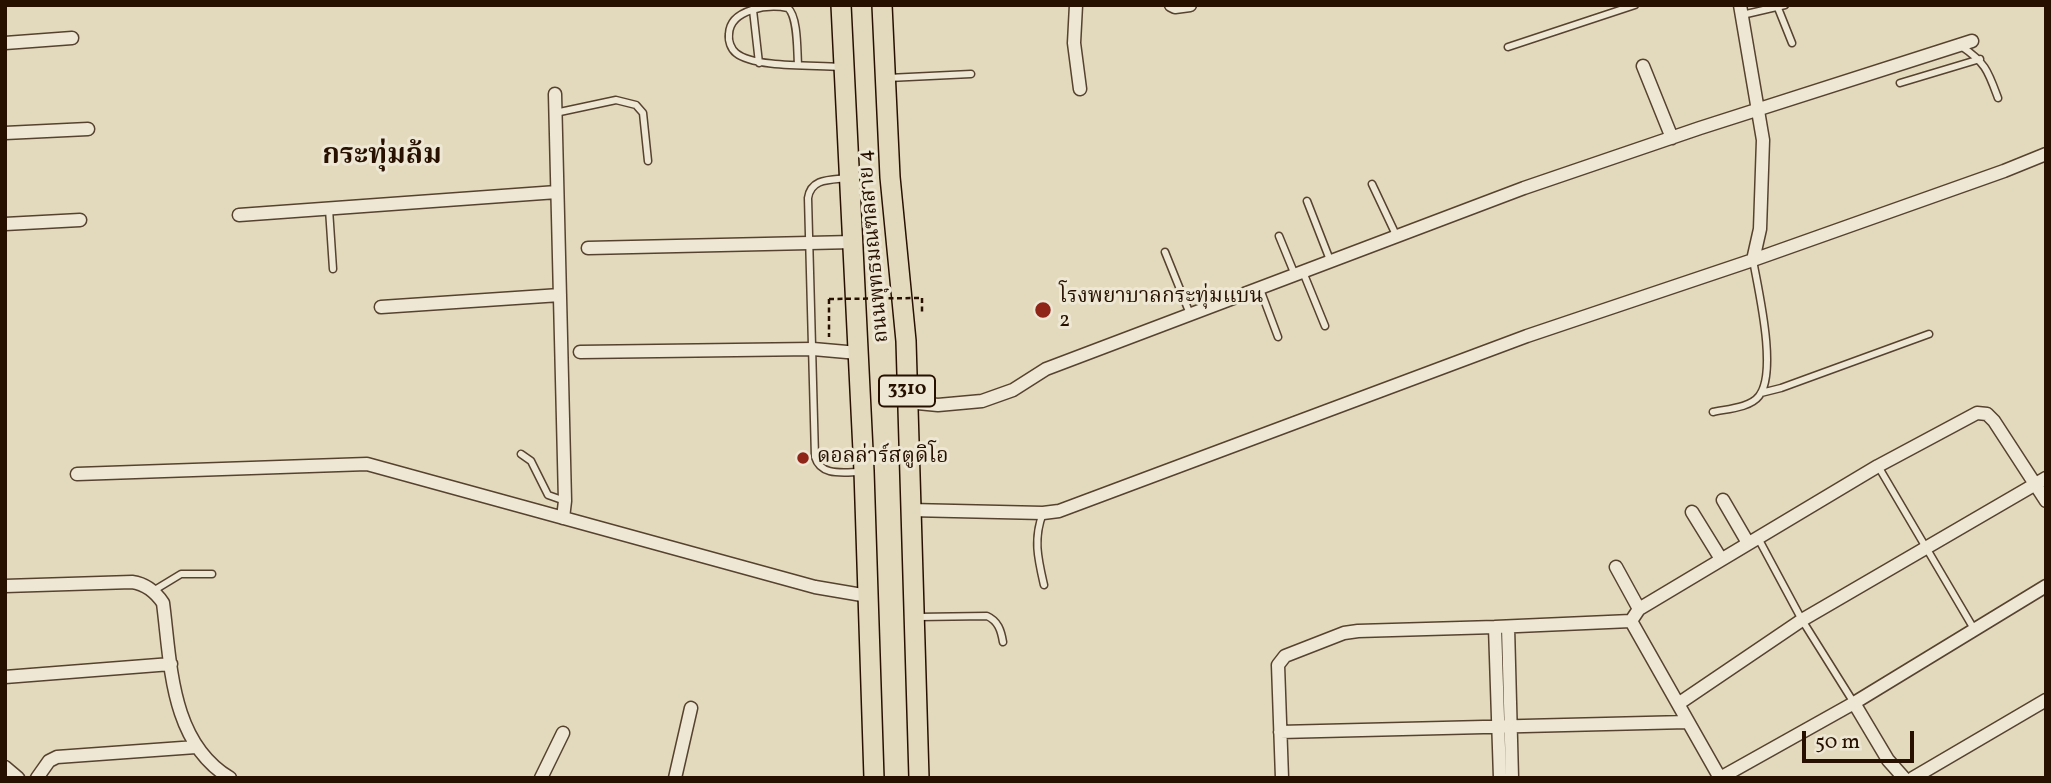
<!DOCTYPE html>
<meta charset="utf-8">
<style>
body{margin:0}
#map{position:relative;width:2051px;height:783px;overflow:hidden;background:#e3dabd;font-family:Vollkorn,serif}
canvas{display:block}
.frame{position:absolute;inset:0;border:7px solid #271000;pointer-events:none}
.scale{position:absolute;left:1802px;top:731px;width:112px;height:32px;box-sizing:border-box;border:4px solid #271000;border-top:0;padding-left:9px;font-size:21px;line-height:24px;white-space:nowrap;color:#271000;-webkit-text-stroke:5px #ede7d4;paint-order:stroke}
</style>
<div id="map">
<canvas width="2051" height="783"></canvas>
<div class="frame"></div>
<div class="scale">50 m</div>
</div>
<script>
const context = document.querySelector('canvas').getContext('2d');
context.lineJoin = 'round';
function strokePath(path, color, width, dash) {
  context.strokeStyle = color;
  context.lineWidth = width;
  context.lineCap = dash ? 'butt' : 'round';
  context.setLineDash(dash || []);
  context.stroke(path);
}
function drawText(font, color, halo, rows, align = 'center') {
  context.font = font + ' Vollkorn,"Noto Serif Thai",serif';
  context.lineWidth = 6;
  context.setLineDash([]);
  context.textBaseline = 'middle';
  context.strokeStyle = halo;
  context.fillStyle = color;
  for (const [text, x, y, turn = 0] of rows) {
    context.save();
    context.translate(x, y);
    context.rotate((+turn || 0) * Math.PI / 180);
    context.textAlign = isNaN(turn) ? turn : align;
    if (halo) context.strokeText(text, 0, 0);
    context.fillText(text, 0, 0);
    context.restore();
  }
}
const path = new Path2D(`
 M922 298V315
 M829 299V337`);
const service = new Path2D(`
 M1778 8 1792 43
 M753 10 759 63
 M1742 15 1785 5
 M1961 46C1986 63 1988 71 1998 98
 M1508 47 1635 5
 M798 64C797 50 798 17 788 8 768 4 730 9 729 34 728 41 731 49 736 53 754 68 815 65 839 67
 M888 78 971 74
 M1900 83 1980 59
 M555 113 616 100 636 105 643 113 648 161
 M848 178C830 180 811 178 808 198L815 457C821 477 844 472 861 472
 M1372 184 1397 237
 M1307 201 1330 260
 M329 209 333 269
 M1279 236 1295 275
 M1165 252 1190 314
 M1303 272 1325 326
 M1260 289 1278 337
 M1761 393 1781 388 1929 334
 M1713 412C1726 409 1750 408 1759 396 1778 372 1758 289 1753 260
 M521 454 531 461 548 495 565 501
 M1878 466 1974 629
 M1043 513C1033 539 1038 559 1044 585
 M1758 538 1802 620 1854 703
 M153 591 181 574H212
 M918 617 987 616C998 621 1001 630 1003 642`);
const minor = new Path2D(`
 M1076 5 1074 43 1080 89
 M1171 5 1175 7 1190 5
 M1740 5 1763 140 1760 229 1753 260
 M5 43 72 38
 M1643 66 1672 138
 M555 94 565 501 563 518
 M5 133 88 129
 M239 215 557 192
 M5 224 80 220
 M588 248 853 242
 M381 307 560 295
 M580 352 813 349 858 353
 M907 402 938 405 982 401 1013 390 1046 369 1524 188 1700 128 1972 41
 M77 474 367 464 815 587 868 596
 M1723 500 1748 543
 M910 510 1043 513 1059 511 1527 336 1753 260 2004 171 2046 154
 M1692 512 1721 559
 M1616 567 1639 609
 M5 586 132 582C146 584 155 591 163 603 171 664 170 742 230 778
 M1631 621 1639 609 1878 466 1977 413 1987 414 1994 421 2046 501
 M1495 627 1500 778
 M1508 627 1512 778
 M5 677 171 664
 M1854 703 1888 760 1904 778
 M1678 704 1802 620 2046 478
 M1280 732 1687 722
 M5 767 18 778
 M37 778 49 761 57 757 196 747
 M541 778 563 733
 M675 778 691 708
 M1282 778 1278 665 1285 656 1344 633 1358 631 1495 627 1631 621 1720 778 1854 703 2046 586
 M1913 778 2046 700`);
const primary = new Path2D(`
 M841 5 864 471 874 778
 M882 5 890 177 906 341 919 778`);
const pathBridge = new Path2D(`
 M829 299 922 298`);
const markers = [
 [1043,310,9,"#8f2418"],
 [803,458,7,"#8f2418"]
];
const shields = [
 [907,391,56]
];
const shieldNames = [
 ["3310",907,391]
];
const streetNames = [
 ["ถนนพุทธมณฑลสาย 4",875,246,-95]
];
const poiNames = [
 ["โรงพยาบาลกระทุ่มแบน",1059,298],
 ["2",1059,322],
 ["ดอลล่าร์สตูดิโอ",817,458]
];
const districtNames = [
 ["กระทุ่มล้ม",382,158]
];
strokePath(service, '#56422f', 9);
strokePath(minor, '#56422f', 15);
strokePath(primary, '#271000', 22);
strokePath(path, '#271000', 2.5, [5, 3.5]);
strokePath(service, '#ede7d4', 6);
strokePath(minor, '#ede7d4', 12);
strokePath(primary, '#e3dabd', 19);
strokePath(pathBridge, '#271000', 2.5, [5, 3.5]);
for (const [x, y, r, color] of markers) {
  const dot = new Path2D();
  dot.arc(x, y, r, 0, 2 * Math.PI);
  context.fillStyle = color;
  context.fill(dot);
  strokePath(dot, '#ede7d4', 2.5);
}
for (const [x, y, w] of shields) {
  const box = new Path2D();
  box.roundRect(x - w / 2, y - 15.5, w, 31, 5);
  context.fillStyle = '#ede7d4';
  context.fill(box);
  strokePath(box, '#271000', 2);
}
drawText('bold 19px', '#271000', null, shieldNames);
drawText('21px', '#271000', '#ede7d4', streetNames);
drawText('21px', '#271000', '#ede7d4', poiNames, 'left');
drawText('bold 28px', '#271000', '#ede7d4', districtNames);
</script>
